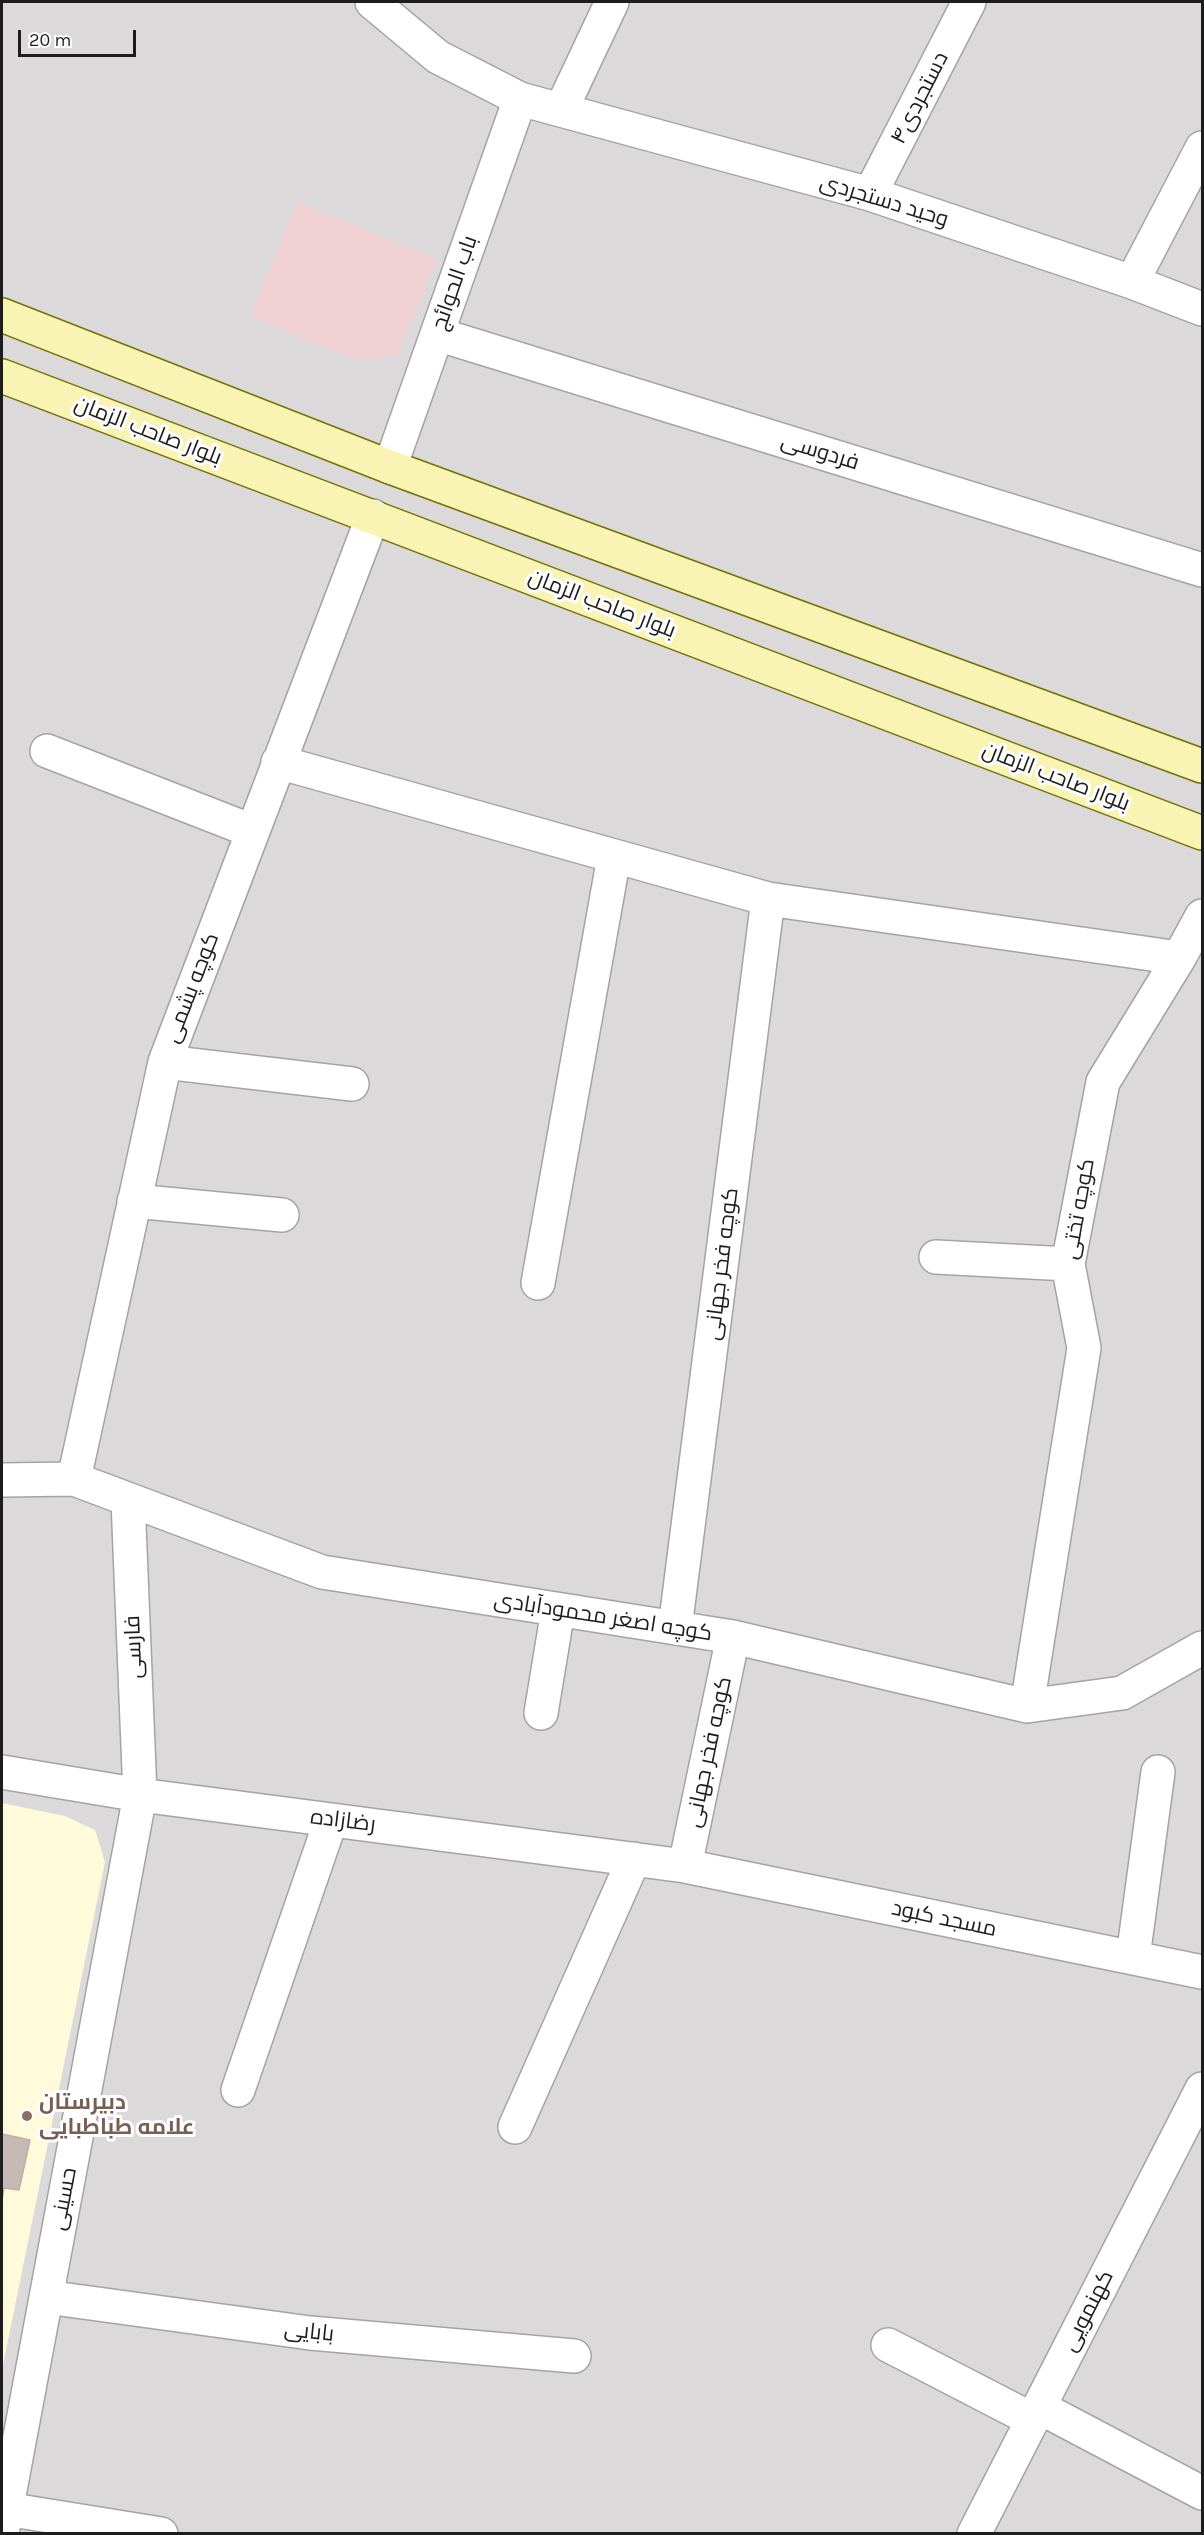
<!DOCTYPE html>
<meta charset="utf-8">
<style>
body{margin:0}
#map{position:relative;width:1204px;height:2535px;overflow:hidden;background:#eee9e2;font-family:Karla,sans-serif}
canvas{display:block}
.frame{position:absolute;inset:0;border:3px solid #1d1d1d;pointer-events:none}
.scale{position:absolute;left:18px;top:30px;width:118px;height:27px;box-sizing:border-box;border:3px solid #1d1d1d;border-top:0;padding-left:8px;font-size:18px;line-height:21px;white-space:nowrap;color:#1d1d1d;-webkit-text-stroke:4px #fff;paint-order:stroke}
</style>
<div id="map">
<canvas width="1204" height="2535"></canvas>
<div class="frame"></div>
<div class="scale">20 m</div>
</div>
<script>
const context = document.querySelector('canvas').getContext('2d');
context.lineJoin = 'round';
function fillPath(path, color) {
  context.fillStyle = color;
  context.fill(path, 'evenodd');
}
function strokePath(path, color, width, dash) {
  context.strokeStyle = color;
  context.lineWidth = width;
  context.lineCap = dash ? 'butt' : 'round';
  context.setLineDash(dash || []);
  context.stroke(path);
}
function drawText(font, color, halo, rows, align = 'center') {
  context.font = font + ' Karla,Cairo,sans-serif';
  context.lineWidth = 6;
  context.setLineDash([]);
  context.textBaseline = 'middle';
  context.strokeStyle = halo;
  context.fillStyle = color;
  for (const [text, x, y, turn = 0] of rows) {
    context.save();
    context.translate(x, y);
    context.rotate((+turn || 0) * Math.PI / 180);
    context.textAlign = isNaN(turn) ? turn : align;
    if (halo) context.strokeText(text, 0, 0);
    context.fillText(text, 0, 0);
    context.restore();
  }
}
const residential = new Path2D(`
 M2 2H1202V2533H2Z`);
const commercial = new Path2D(`
 M297 201 437 259 397 355 358 361 250 316Z`);
const education = new Path2D(`
 M2 1803 65 1816 95 1830 105 1862 2 2370Z`);
const building = new Path2D(`
 M2 2134 30 2140 19 2190 4 2188 2 2201Z`);
const street = new Path2D(`
 M372 2 438 57 520 99 870 194 1132 282 1202 309
 M561 110 612 2
 M870 194 969 2
 M1132 282 1202 148
 M437 334 1202 570
 M390 467 520 99
 M47 751 252 831
 M278 762 768 899 1179 958
 M165 1062 352 1084
 M134 1201 282 1215
 M936 1257 1068 1264
 M538 1283 614 857
 M74 1479 165 1062 373 516
 M2 1480 74 1479 322 1572 733 1637 1027 1706 1122 1693 1202 1648
 M675 1628 768 899
 M1027 1706 1084 1348 1068 1264 1103 1082 1179 958 1202 916
 M541 1713 558 1610
 M2 1772 140 1795 685 1866 1202 1972
 M685 1866 733 1637
 M1133 1957 1158 1772
 M238 2090 331 1820
 M515 2127 634 1859
 M46 2297 310 2333 574 2356
 M888 2345 1033 2420
 M1039 2407 1202 2493
 M6 2509 161 2534
 M2 2533 140 1795 128 1500
 M974 2534 1202 2089`);
const secondary = new Path2D(`
 M2 315 390 467 1202 766
 M2 376 1202 833`);
const markers = [
 [27,2116,6,"#8d6e63"]
];
const streetNames = [
 ["دستجردی۴",920,98,-63],
 ["وحید دستجردی",884,201,17],
 ["باب الحوائج",455,283,-71],
 ["بلوار صاحب الزمان",148,431,21],
 ["فردوسی",820,452,17],
 ["بلوار صاحب الزمان",602,604,21],
 ["بلوار صاحب الزمان",1056,777,21],
 ["کوچه پشمی",192,988,-69],
 ["کوچه تختی",1079,1209,-80],
 ["کوچه فخر جهانی",722,1264,-83],
 ["کوچه اصغر محمودآبادی",603,1617,9],
 ["فارسی",134,1647,-92],
 ["کوچه فخر جهانی",709,1752,-78],
 ["رضازاده",343,1821,7],
 ["مسجد کبود",944,1919,12],
 ["حسینی",64,2199,-79],
 ["کهنمویی",1088,2311,-63],
 ["بابایی",309,2332,6]
];
const educationNames = [
 ["دبیرستان",39,2103],
 ["علامه طباطبایی",39,2128]
];
fillPath(residential, '#dbd9da');
fillPath(commercial, '#f0d1d3');
fillPath(education, '#fffada');
fillPath(building, '#c6bab5');
strokePath(building, '#c0ada4', 1.5);
strokePath(street, '#a4a4a4', 36);
strokePath(secondary, '#747103', 36);
strokePath(street, '#fff', 33);
strokePath(secondary, '#faf4b4', 33);
for (const [x, y, r, color] of markers) {
  const dot = new Path2D();
  dot.arc(x, y, r, 0, 2 * Math.PI);
  context.fillStyle = color;
  context.fill(dot);
  strokePath(dot, '#fff', 2);
}
drawText('22px', '#1d1d1d', '#fff', streetNames);
drawText('bold 22px', '#785e54', '#fff', educationNames, 'left');
</script>
